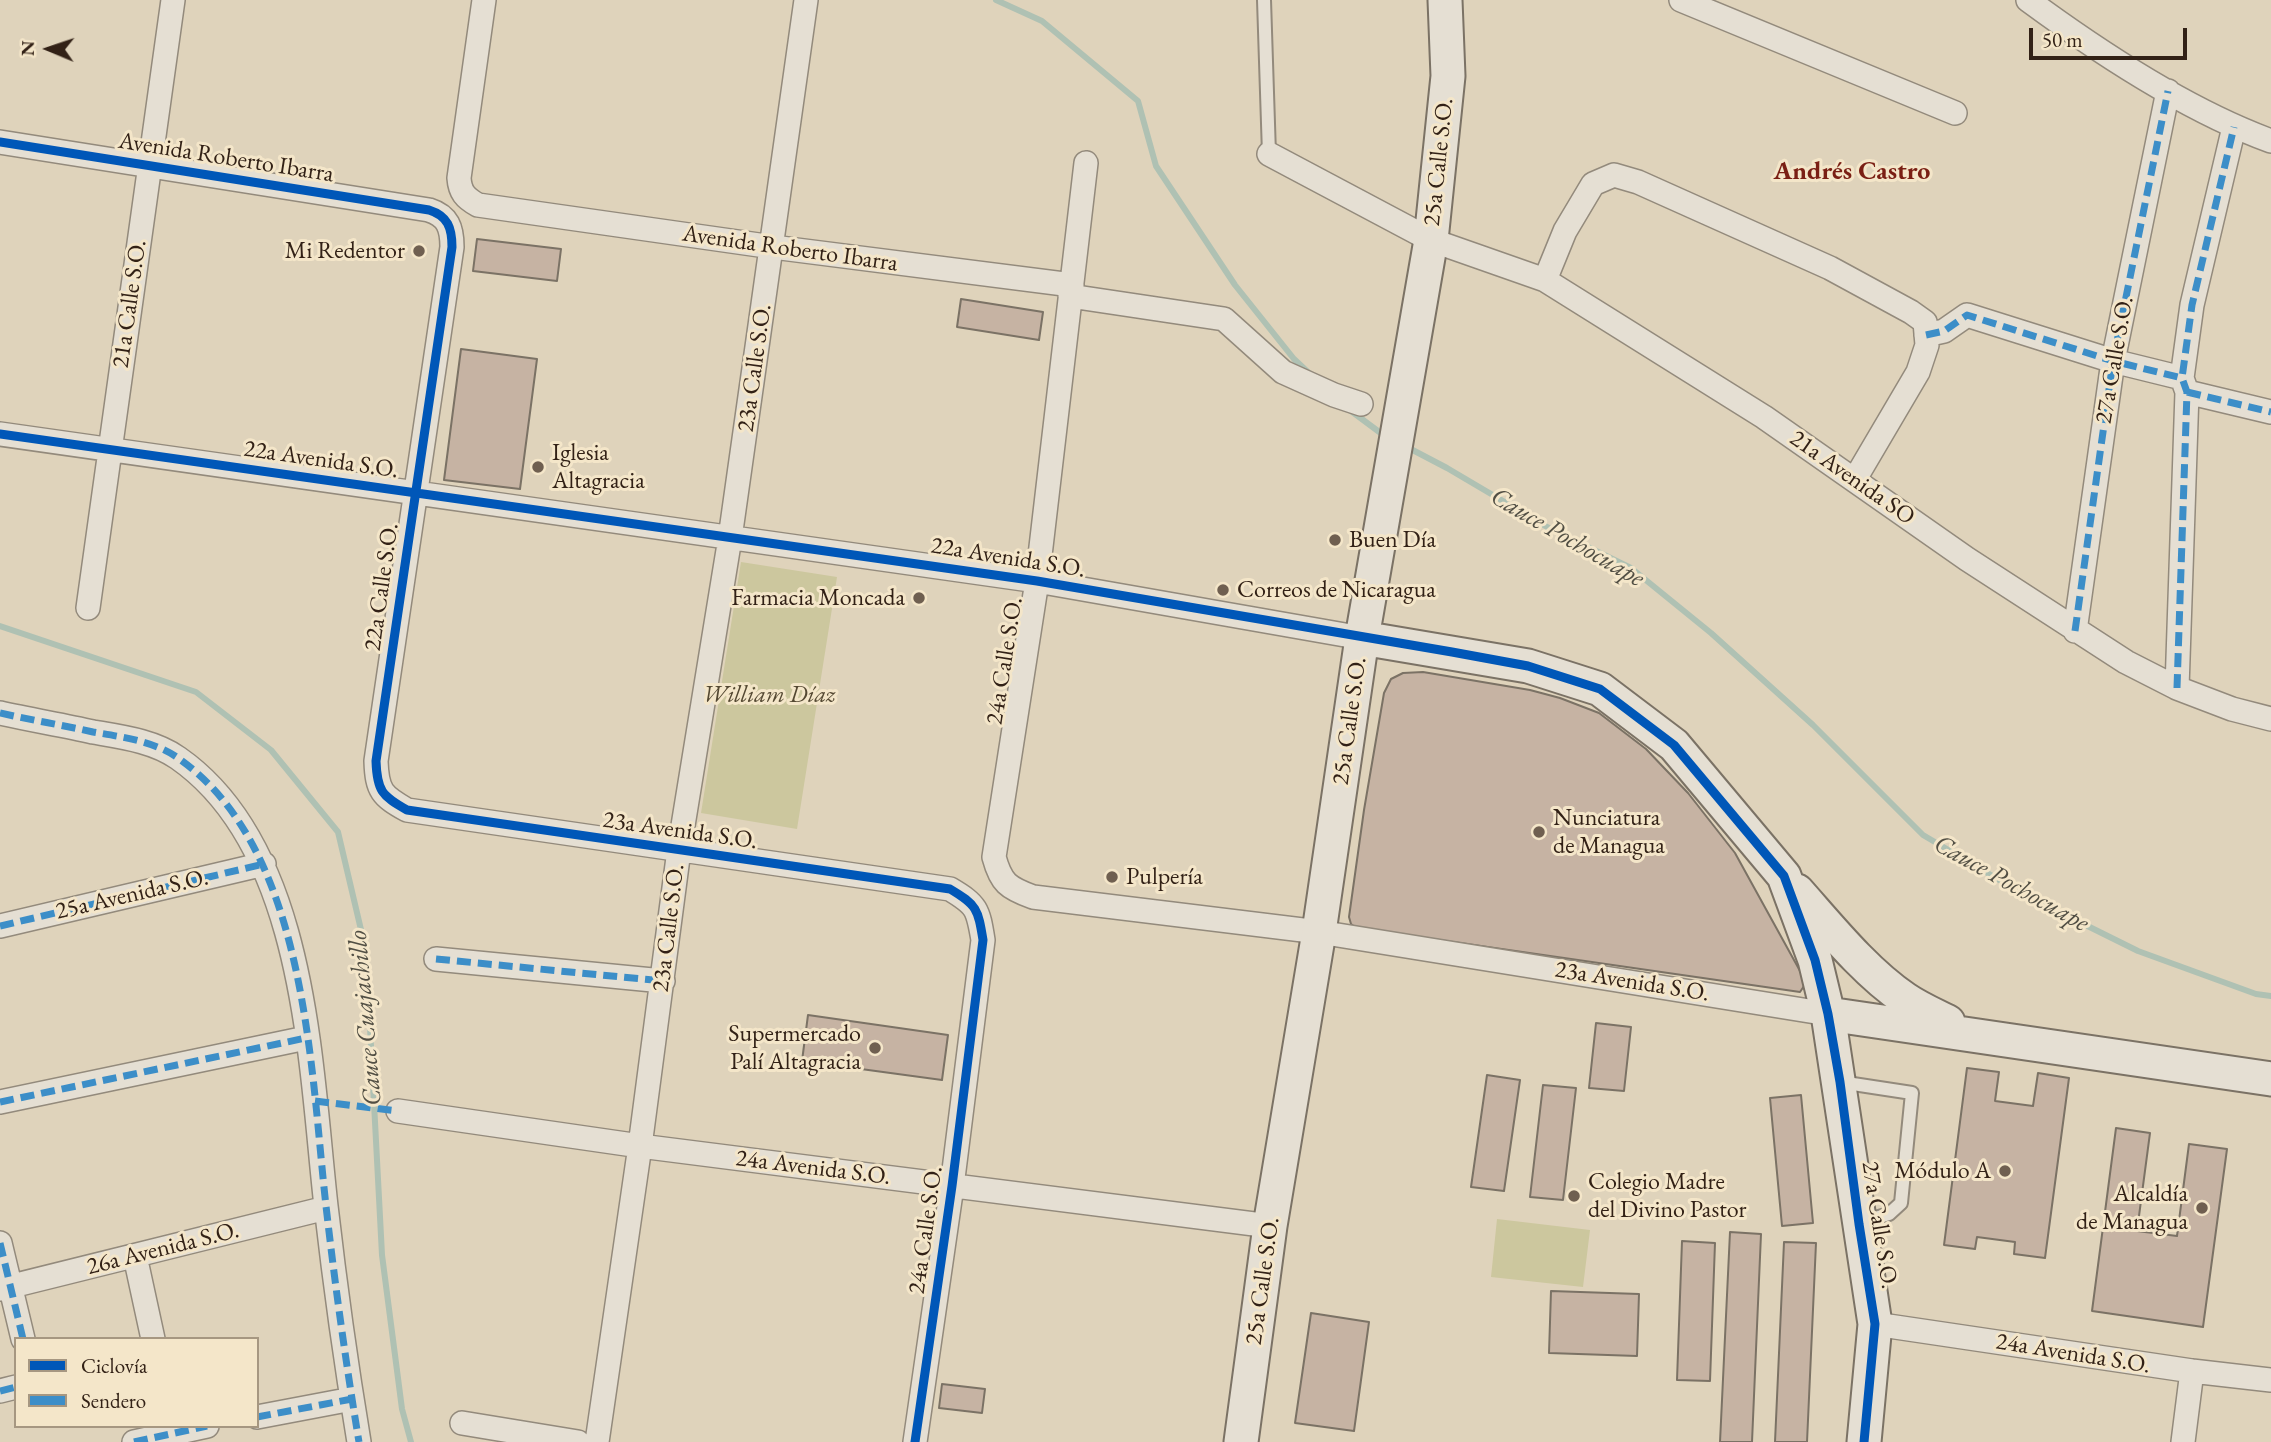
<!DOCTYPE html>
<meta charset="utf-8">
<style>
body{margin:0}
#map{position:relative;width:2271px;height:1442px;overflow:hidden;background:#dfd3bb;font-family:"EB Garamond",serif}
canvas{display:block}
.legend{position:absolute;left:14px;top:1337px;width:245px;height:91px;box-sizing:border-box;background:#f4e6c9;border:2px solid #a69781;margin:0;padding:9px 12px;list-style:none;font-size:21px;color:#322116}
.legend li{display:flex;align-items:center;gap:14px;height:35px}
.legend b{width:35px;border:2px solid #a69781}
.north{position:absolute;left:14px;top:14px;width:70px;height:70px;-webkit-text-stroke:5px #f4e6c9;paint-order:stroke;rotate:272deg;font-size:19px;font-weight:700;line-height:28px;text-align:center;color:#322116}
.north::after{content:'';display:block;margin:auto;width:24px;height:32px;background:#322116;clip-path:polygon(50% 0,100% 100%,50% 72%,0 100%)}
.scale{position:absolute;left:2029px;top:28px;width:158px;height:32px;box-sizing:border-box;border:4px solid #322116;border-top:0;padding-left:9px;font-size:21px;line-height:24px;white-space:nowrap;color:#322116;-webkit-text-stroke:5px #f4e6c9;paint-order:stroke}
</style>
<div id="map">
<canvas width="2271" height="1442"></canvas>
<ul class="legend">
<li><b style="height:9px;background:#0057b8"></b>Ciclovía</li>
<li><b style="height:9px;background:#3c8ec8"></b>Sendero</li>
</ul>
<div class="north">N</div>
<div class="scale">50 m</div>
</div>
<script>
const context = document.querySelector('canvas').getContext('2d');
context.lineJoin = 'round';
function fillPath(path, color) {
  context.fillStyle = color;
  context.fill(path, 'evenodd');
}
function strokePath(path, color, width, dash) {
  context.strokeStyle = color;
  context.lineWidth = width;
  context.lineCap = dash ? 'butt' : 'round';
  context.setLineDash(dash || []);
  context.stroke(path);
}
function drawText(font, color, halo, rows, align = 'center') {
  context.font = font + ' "EB Garamond",serif';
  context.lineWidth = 6;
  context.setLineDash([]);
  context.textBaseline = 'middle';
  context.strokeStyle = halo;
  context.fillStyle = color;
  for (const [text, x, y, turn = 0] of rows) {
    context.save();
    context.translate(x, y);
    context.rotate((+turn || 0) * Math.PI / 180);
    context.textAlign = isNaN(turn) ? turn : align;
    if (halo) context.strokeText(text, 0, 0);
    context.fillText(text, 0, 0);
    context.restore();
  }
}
const green = new Path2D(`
 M741 562 837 577 797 829 701 813Z
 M1497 1219 1590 1230 1583 1287 1491 1277Z`);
const stream = new Path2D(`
 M996 0 1042 21 1138 101 1156 166 1235 285 1294 359 1311 375
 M1347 408 1386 437
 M1405 446 1447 468 1547 527 1631 568 1711 633 1813 725 1923 835 2023 894 2138 951 2256 994 2271 996
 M0 626 196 692 271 750 338 832 366 951 382 1255 402 1409 411 1442`);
const building = new Path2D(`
 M477 239 561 249 557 281 473 271Z
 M961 299 1043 312 1039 340 957 327Z
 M461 349 537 359 520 489 444 480Z
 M1423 672 1530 690 1560 698 1599 713 1646 749 1688 793 1735 853 1805 980 1804 986 1800 992 1356 928 1351 924 1349 917 1364 810 1384 693 1391 679 1403 673Z
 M808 1015 948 1035 942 1080 802 1061Z
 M1596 1023 1631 1027 1624 1091 1589 1088Z
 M1967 1068 1999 1072 1995 1101 2033 1106 2038 1073 2069 1078 2045 1258 2014 1254 2015 1242 1977 1237 1975 1249 1944 1245Z
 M1487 1075 1520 1080 1504 1191 1471 1187Z
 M1543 1085 1576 1088 1563 1200 1530 1197Z
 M1801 1095 1813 1223 1782 1226 1770 1098Z
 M2116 1128 2150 1133 2137 1231 2177 1236 2189 1144 2227 1149 2203 1327 2092 1311Z
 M1730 1232 1761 1234 1752 1442H1720Z
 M1682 1241 1715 1243 1710 1381 1677 1380Z
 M1784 1242 1816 1243 1807 1442H1775Z
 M1551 1291 1639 1294 1637 1356 1549 1353Z
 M1311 1313 1369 1322 1354 1431 1295 1423Z
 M942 1384 985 1389 982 1413 939 1408Z`);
const lane = new Path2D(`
 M1264 0 1269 154
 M1840 1082 1912 1093 1901 1203 1889 1214 1862 1222`);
const street = new Path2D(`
 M484 0 459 178C460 192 465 198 478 205L773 247 1072 285
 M1681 0 1955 113
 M2028 0C2100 53 2186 110 2271 141
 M0 142 429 210C448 216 452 228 452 247L376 761C377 791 382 796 407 810L950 889C977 905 978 909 983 940L952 1186 915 1442
 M1269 154 1431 240 1545 280 1764 417 1967 559 2126 662 2177 688 2232 709 2271 719
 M1086 163 1037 581 994 857C1001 883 1008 888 1033 897L1319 932 1828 1014
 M1545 280 1565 231 1593 184 1614 175 1638 182 1830 268 1911 312 1925 322 1927 345 1918 372 1855 479
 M1070 296 1224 319 1283 372 1334 395 1361 404
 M1926 335 1944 331 1967 315 2113 361 2182 378
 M2187 392 2271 412
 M0 434 1037 581 1362 638
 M88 608 173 0
 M2075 631 2113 361 2168 91
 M2177 688 2187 392 2182 378 2192 305 2234 127
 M0 713C31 720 62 725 93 732 122 737 154 741 178 758 307 848 310 1065 326 1206 335 1285 346 1364 359 1442
 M0 926 264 864
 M436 959 663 981
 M0 1102 306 1038
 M398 1111 640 1146 1270 1226
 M0 1243 23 1339
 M135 1256 153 1339
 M0 1289 326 1208
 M1875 1324 2192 1371 2271 1380
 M0 1391 16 1387
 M257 1417 352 1399
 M462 1423 578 1442
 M134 1442 207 1426
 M597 1442 640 1146 679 850 730 538 806 0
 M2183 1442 2192 1371`);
const secondary = new Path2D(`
 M1362 638 1528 666 1600 689 1674 745 1784 876 1815 960 1828 1014 1875 1324 1864 1442
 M1797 891C1829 927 1865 972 1905 999 1918 1008 1934 1015 1948 1022
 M1828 1014 2271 1079
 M1241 1442 1270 1226 1319 932 1362 638 1431 240 1448 76 1445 0`);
const quiet = new Path2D(`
 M1926 335 1944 331 1967 315 2113 361 2182 378
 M2187 392 2271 412
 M2075 631 2113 361 2168 91
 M2177 688 2187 392 2182 378 2192 305 2234 127
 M0 713C31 720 62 725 93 732 122 737 154 741 178 758 307 848 310 1065 326 1206 335 1285 346 1364 359 1442
 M0 926 264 864
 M436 959 663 981
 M315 1101 398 1111
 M0 1102 306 1038
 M0 1243 23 1339
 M0 1391 16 1387
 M257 1417 352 1399
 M134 1442 207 1426`);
const cycleway = new Path2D(`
 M0 142 429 210C448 216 452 228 452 247L376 761C377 791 382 796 407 810L950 889C977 905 978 909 983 940L952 1186 915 1442
 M0 434 1037 581 1452 652 1528 666 1600 689 1674 745 1784 876 1815 960 1828 1014 1840 1082 1859 1224 1875 1324 1864 1442`);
const markers = [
 [419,251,7,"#6f5f50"],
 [538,467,7,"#6f5f50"],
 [1335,540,7,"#6f5f50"],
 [1223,590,7,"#6f5f50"],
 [919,598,7,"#6f5f50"],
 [1539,832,7,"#6f5f50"],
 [1112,877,7,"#6f5f50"],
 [875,1048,7,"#6f5f50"],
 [2005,1171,7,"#6f5f50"],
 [1574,1196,7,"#6f5f50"],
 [2202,1208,7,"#6f5f50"]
];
const streetNames = [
 ["Avenida Roberto Ibarra",226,158,9],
 ["25a Calle S.O.",1439,162,-84],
 ["Avenida Roberto Ibarra",790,249,8],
 ["21a Calle S.O.",130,304,-82],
 ["27a Calle S.O.",2115,360,-80],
 ["23a Calle S.O.",755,368,-82],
 ["22a Avenida S.O.",321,460,8],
 ["21a Avenida SO",1852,478,35],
 ["22a Avenida S.O.",1008,558,9],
 ["22a Calle S.O.",382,587,-82],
 ["24a Calle S.O.",1005,661,-81],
 ["25a Calle S.O.",1350,721,-82],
 ["23a Avenida S.O.",680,831,8],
 ["25a Avenida S.O.",132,895,-13],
 ["23a Calle S.O.",669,928,-83],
 ["23a Avenida S.O.",1632,982,9],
 ["24a Avenida S.O.",813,1168,7],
 ["27a Calle S.O.",1879,1225,81],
 ["24a Calle S.O.",926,1230,-82],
 ["26a Avenida S.O.",163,1249,-14],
 ["25a Calle S.O.",1263,1281,-82],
 ["24a Avenida S.O.",2073,1354,9]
];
const poiNames = [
 ["Mi Redentor",405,251,"right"],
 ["Iglesia",552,453],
 ["Altagracia",552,481],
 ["Buen Día",1349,540],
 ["Correos de Nicaragua",1237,590],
 ["Farmacia Moncada",905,598,"right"],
 ["Nunciatura",1553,818],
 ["de Managua",1553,846],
 ["Pulpería",1126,877],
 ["Supermercado",861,1034,"right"],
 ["Palí Altagracia",861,1062,"right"],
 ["Módulo A",1991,1171,"right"],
 ["Colegio Madre",1588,1182],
 ["del Divino Pastor",1588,1210],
 ["Alcaldía",2188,1194,"right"],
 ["de Managua",2188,1222,"right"]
];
const parkNames = [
 ["William Díaz",769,695]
];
const neighbourhoodNames = [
 ["Andrés Castro",1852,172]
];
const waterNames = [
 ["Cauce Pochocuape",1567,538,30],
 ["Cauce Pochocuape",2011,884,29],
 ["Cauce Cuajachillo",366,1018,-95]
];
fillPath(green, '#ccc79e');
strokePath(stream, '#afc1b3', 6);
fillPath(building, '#c6b3a3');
strokePath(building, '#7b7265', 2);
strokePath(lane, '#938a7c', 16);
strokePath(street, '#938a7c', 26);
strokePath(secondary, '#7b7265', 37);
strokePath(lane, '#e5dfd3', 12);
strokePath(street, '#e5dfd3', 23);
strokePath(secondary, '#e5dfd3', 33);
strokePath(quiet, '#3c8ec8', 7, [14, 7]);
strokePath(cycleway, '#0057b8', 9);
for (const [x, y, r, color] of markers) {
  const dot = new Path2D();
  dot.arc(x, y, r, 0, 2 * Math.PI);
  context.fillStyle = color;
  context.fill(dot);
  strokePath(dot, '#f4e6c9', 2.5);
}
drawText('24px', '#322116', '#f4e6c9', streetNames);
drawText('24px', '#322116', '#f4e6c9', poiNames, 'left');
drawText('italic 24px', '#544832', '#f4e6c9', parkNames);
drawText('bold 26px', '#7a1f14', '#f4e6c9', neighbourhoodNames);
drawText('italic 26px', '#524f44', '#f4e6c9', waterNames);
</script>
